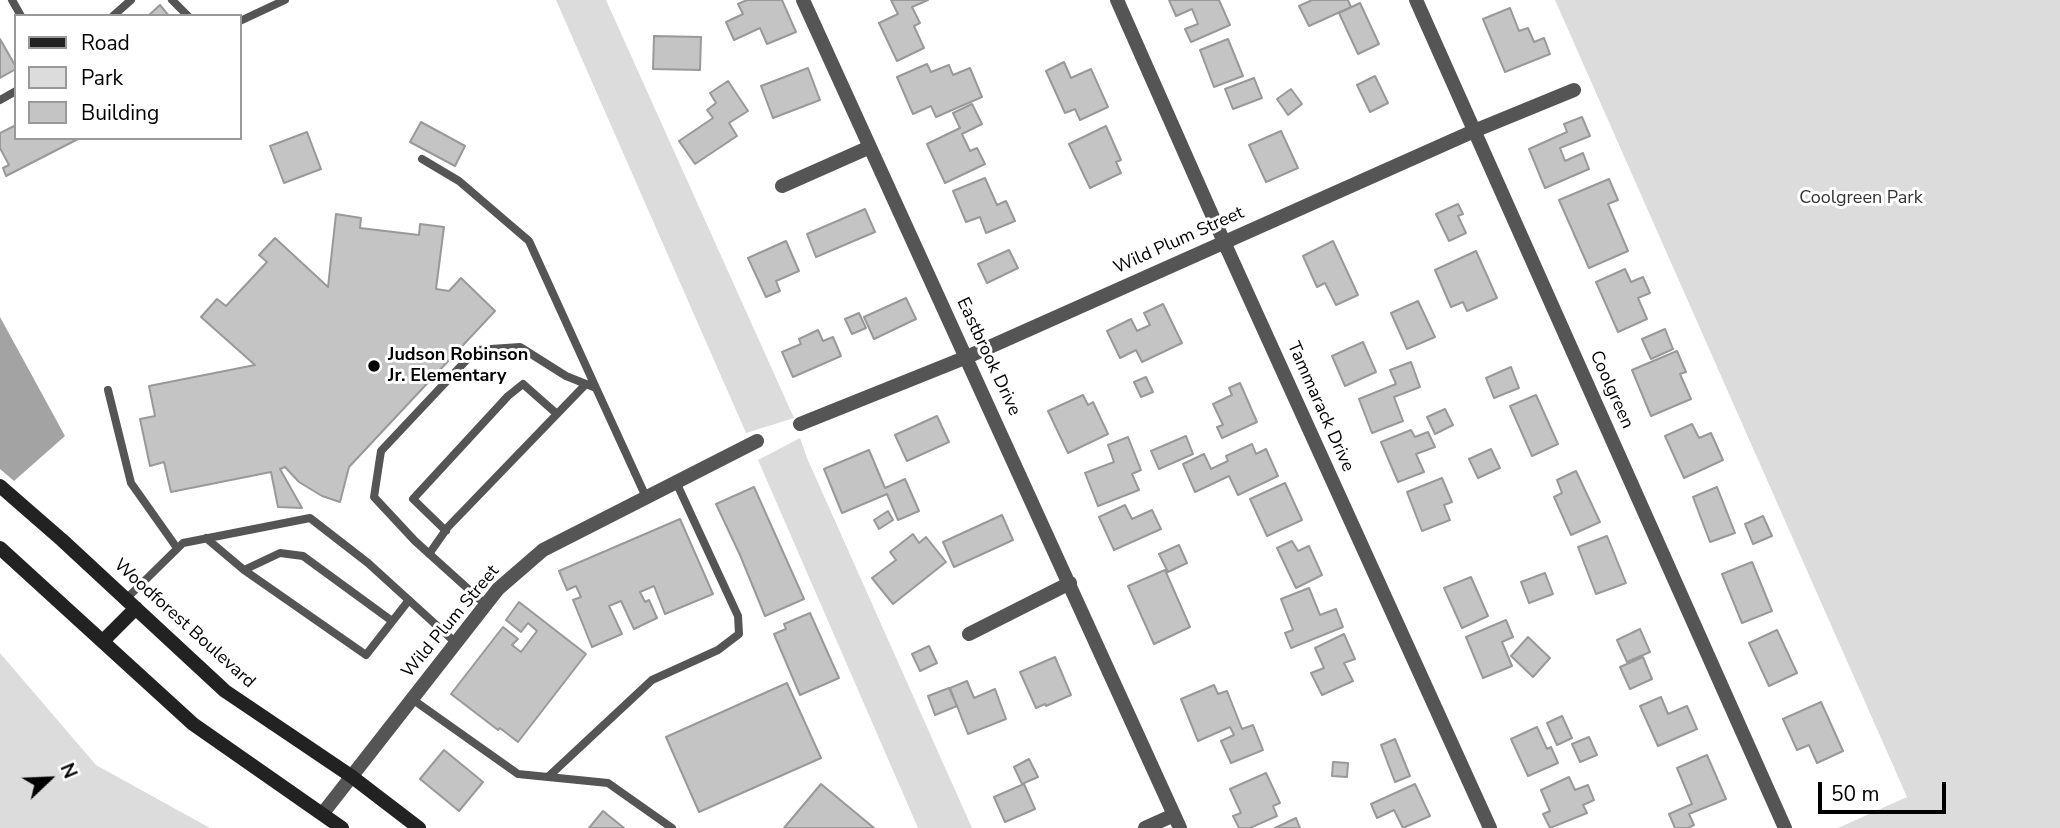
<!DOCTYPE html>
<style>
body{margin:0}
#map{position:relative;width:2060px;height:828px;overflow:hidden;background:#fff;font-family:"Nunito Sans",sans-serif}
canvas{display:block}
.legend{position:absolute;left:14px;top:14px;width:228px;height:126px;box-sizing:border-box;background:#fff;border:2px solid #999;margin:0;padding:9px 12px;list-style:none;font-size:21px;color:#000}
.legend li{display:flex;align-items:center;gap:14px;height:35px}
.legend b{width:35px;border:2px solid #999}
.north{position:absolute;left:14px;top:744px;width:70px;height:70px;-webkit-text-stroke:5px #fff;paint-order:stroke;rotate:67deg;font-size:19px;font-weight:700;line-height:28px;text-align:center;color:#000}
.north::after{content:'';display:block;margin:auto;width:24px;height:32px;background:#000;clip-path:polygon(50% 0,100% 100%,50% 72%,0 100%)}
.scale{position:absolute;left:1818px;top:782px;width:128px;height:32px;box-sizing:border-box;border:4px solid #000;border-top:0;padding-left:9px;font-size:21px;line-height:24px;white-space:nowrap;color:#000;-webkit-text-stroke:5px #fff;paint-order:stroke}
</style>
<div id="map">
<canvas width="2060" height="828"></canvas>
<ul class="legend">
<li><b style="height:9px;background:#222"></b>Road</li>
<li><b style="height:19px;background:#dcdcdc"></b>Park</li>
<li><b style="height:19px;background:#c4c4c4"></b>Building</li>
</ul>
<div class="north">N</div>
<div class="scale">50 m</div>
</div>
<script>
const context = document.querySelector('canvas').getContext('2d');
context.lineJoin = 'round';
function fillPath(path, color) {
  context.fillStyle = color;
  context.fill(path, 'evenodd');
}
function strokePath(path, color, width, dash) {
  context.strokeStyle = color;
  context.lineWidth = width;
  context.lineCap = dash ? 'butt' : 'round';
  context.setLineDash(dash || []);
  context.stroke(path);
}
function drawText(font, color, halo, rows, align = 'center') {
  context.font = font + ' "Nunito Sans",sans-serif';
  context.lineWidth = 6;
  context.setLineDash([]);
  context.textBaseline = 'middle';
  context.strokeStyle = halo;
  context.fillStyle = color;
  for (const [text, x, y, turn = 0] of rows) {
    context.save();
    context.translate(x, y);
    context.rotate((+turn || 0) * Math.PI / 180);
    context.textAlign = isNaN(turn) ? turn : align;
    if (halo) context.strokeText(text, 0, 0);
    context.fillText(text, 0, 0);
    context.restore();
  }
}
const green = new Path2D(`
 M556 0H606L794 418 746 433Z
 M1555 0H2060V828H1838L1907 797Z
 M800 438 807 458 972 828H918L758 460Z
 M0 653 96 765 210 828H0Z`);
const water = new Path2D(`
 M0 317 65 436 14 481 0 469Z`);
const building = new Path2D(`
 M747 0H782L796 32 767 44 760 28 734 40 726 22 743 14 738 4Z
 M891 0H928L912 7 920 23 914 26 924 48 897 61 879 23 898 14Z
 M1169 0H1219L1230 25 1191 42 1185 29 1198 24 1192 9 1176 16Z
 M1312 0H1348L1351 7 1309 26 1299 6Z
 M1360 3 1379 44 1358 54 1339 13Z
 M160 5 169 16H148Z
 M1510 8 1519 31 1528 28 1534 42 1544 38 1550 54 1505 72 1483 19Z
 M654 36 701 37 700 70 653 69Z
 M0 39 16 67V69L0 78Z
 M1228 39 1243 76 1214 87 1200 50Z
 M1064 62 1071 78 1091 69 1108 107 1080 120 1075 109 1065 113 1046 71Z
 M927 64 931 72 949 65 953 75 970 68 982 97 936 117 931 106 913 114 897 77Z
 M808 68 820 100 773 118 761 86Z
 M1375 76 1388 103 1370 112 1357 85Z
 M1254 78 1262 98 1233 109 1225 89Z
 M728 81 748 111 729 123 737 136 695 164 679 141 713 118 707 110 716 103 710 93Z
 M1291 89 1302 104 1288 115 1277 99Z
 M972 104 982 124 962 134 970 151 977 148 985 164 945 183 927 144 960 128 953 113Z
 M1582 117 1590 136 1560 148 1565 161 1583 153 1589 169 1545 188 1529 149 1567 132 1564 124Z
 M421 122 465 146 455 166 410 142Z
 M16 125V138H80L6 176 3 168 9 165 0 148V133Z
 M1106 126 1121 160 1116 162 1121 173 1090 188 1069 144Z
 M1281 131 1298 168 1266 182 1249 145Z
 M307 132 321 169 284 183 270 146Z
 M985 178 997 205 1006 201 1015 221 986 233 980 217 966 222 953 191Z
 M1609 179 1618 200 1608 204 1628 251 1589 268 1559 200Z
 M1458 204 1463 214 1458 216 1466 233 1449 241 1436 214Z
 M865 209 875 232 816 257 807 234Z
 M336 214 361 218 360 228 419 235 420 224 444 227 436 289 449 291 461 278 495 311 349 467 340 502 322 496 299 482 285 467 280 469 302 508 278 507 271 472 171 492 164 462 150 466 140 419 155 416 149 386 255 365 201 317 217 299 226 306 267 262 259 255 275 238 328 287Z
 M786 241 799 271 776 281 780 291 766 297 748 258Z
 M1333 241 1358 295 1336 305 1325 283 1317 287 1303 256Z
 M1009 250 1018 268 987 283 978 264Z
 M1476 251 1497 298 1467 311 1463 302 1451 307 1435 270Z
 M1625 269 1631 282 1643 277 1650 293 1638 298 1647 319 1618 332 1596 282Z
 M906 298 916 319 874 339 864 317Z
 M1418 301 1435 337 1407 349 1391 313Z
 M1163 304 1182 343 1142 362 1136 350 1120 358 1107 331 1131 319 1137 331 1150 325 1144 313Z
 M859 313 866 328 852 334 845 319Z
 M1665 329 1673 349 1651 359 1642 339Z
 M818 330 823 341 833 337 841 356 793 377 782 352 801 344 799 339Z
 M1363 342 1376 372 1345 386 1332 356Z
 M1677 351 1686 372 1680 374 1691 399 1651 416 1632 370Z
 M1411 362 1420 387 1394 397 1403 421 1372 433 1359 399 1396 384 1390 370Z
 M1511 367 1519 388 1494 398 1486 378Z
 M1146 377 1153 392 1141 397 1134 382Z
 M1240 383 1257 422 1222 438 1217 427 1223 425 1213 404 1232 395 1229 388Z
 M1083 395 1088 405 1093 402 1108 434 1068 453 1048 411Z
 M1536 395 1558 444 1532 456 1510 406Z
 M1445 409 1453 425 1435 434 1427 417Z
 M937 416 949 442 907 461 895 435Z
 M1692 424 1699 438 1711 433 1723 460 1684 478 1665 436Z
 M1411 430 1415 437 1428 432 1435 447 1416 454 1424 472 1398 482 1381 442Z
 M1186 436 1193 454 1159 469 1151 451Z
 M1128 437 1141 470 1132 474 1139 490 1098 506 1085 473 1114 462 1108 445Z
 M1252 444 1256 454 1266 449 1278 476 1238 495 1229 476 1195 492 1183 464 1204 454 1211 469 1228 461 1226 456Z
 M1491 449 1500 468 1478 478 1469 459Z
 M869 450 885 488 905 479 919 511 898 520 887 494 842 513 824 469Z
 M1576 471 1600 522 1571 535 1554 497 1562 493 1557 480Z
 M1442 478 1452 502 1444 505 1450 520 1422 531 1407 492Z
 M1285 483 1302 520 1267 536 1250 499Z
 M754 487 804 599 765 616 740 555 716 504Z
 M1717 487 1735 533 1710 542 1693 497Z
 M1125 505 1132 519 1152 510 1161 529 1114 550 1099 517Z
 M888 511 893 520 879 529 874 520Z
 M1002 515 1013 540 954 567 943 542Z
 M1763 516 1772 536 1753 544 1745 524Z
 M680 519 713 594 665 614 654 586 640 592 645 602 649 600 657 618 634 629 621 601 609 606 622 634 592 647 573 600 581 597 576 586 567 590 559 571Z
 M913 534 919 543 926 537 946 562 893 604 872 578 896 560 890 552Z
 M1607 536 1626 583 1596 594 1578 547Z
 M1292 541 1298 551 1309 546 1322 575 1296 588 1277 548Z
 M1179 545 1187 563 1168 572 1159 554Z
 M1752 562 1772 611 1742 623 1722 574Z
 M1165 570 1190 627 1154 644 1128 586Z
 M1545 573 1553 594 1529 603 1521 582Z
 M1471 577 1488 616 1462 628 1444 588Z
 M1309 588 1320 615 1336 609 1343 627 1291 648 1285 633 1293 630 1281 599Z
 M519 602 586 654 518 742 500 728 498 730 451 694 503 627 518 639 512 645 521 652 537 631 528 623 521 632 506 620Z
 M810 613 839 678 800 695 774 634 786 629 784 624Z
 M1506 620 1513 637 1502 642 1512 666 1483 678 1466 637Z
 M1640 629 1650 652 1627 662 1617 640Z
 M1777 630 1797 673 1769 686 1749 643Z
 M1344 634 1355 659 1344 663 1353 681 1322 695 1311 673 1324 668 1315 648Z
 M1528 637 1550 658 1533 677 1511 656Z
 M929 646 937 663 920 671 912 654Z
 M1055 657 1071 695 1046 706 1045 704 1036 708 1020 672Z
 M1643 657 1652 679 1630 689 1620 667Z
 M967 681 974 698 995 689 1006 719 968 734 950 688Z
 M787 683 821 758 699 812 666 737Z
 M1214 685 1218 694 1227 691 1242 729 1253 725 1263 750 1231 763 1221 741 1234 735 1230 727 1198 741 1181 699Z
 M949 688 957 706 935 715 928 696Z
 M1661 697 1668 714 1687 706 1697 729 1658 746 1640 706Z
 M1821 702 1843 751 1817 763 1809 745 1797 750 1783 719Z
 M1562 716 1572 738 1557 745 1547 723Z
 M1537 727 1547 749 1551 747 1558 763 1528 776 1511 739Z
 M1589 737 1597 755 1580 762 1572 744Z
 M1395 739 1410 776 1395 782 1381 745Z
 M444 750 483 782 459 811 420 779Z
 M1707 755 1726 799 1689 814 1694 825 1688 828H1675L1669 814 1692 804 1677 768Z
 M1029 759 1038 777 1022 784 1014 767Z
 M1333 762 1348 763 1347 777 1332 776Z
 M1266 773 1280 803 1273 806 1277 816 1250 828H1239L1233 816 1241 813 1230 789Z
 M1569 777 1575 790 1588 785 1594 800 1583 805 1587 813 1550 828 1543 814 1550 811 1541 790Z
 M821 784 874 828H784Z
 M1024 784 1035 809 1005 822 994 797Z
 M1415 784 1430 816 1403 828 1394 810 1377 818 1371 804Z
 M603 811 624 828H589Z
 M1296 818 1300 828H1275Z`);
const service = new Path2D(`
 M12 0 21 16
 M172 0 188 16
 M113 16 131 0
 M240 21 285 0
 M0 100 16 91
 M422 159 459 181 529 241 596 388
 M108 390 131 483 177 548
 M446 531 413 499 508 396 523 384 557 414
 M206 538 244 570 366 655 409 600
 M429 554 448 527 586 384
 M244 570 280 553 303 556 392 621
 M126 599 183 543 310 518 368 563 456 643
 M486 605 415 541 374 497 381 451 476 350 520 347 566 376 596 388 646 497
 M412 699 518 774 548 777
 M672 828 608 783 548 777 652 680 718 650 739 634 738 616 676 482`);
const minor = new Path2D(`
 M803 0 1180 828
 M1117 0 1224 242 1490 828
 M1416 0 1785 828
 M782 186 870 147
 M800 424 967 357 1474 131 1574 90
 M969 634 1070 583
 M323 813 498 589 543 550 757 441
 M1145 828 1174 815`);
const secondary = new Path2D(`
 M0 486 62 540 225 691 351 776 419 828
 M0 548 193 724 342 828
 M103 641 136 608`);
const markers = [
 [374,366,7,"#000"]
];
const parkNames = [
 ["Coolgreen Park",1861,199]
];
const streetNames = [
 ["Wild Plum Street",1179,241,-24],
 ["Eastbrook Drive",988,357,65],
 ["Coolgreen",1611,390,66],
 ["Tammarack Drive",1320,407,66],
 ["Wild Plum Street",451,622,-50],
 ["Woodforest Boulevard",184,624,42]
];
const poiNames = [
 ["Judson Robinson",388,356],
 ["Jr. Elementary",388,377]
];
fillPath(green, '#dcdcdc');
fillPath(water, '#a3a3a3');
fillPath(building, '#c4c4c4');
strokePath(building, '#999', 2);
strokePath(service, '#555', 8);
strokePath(minor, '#555', 14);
strokePath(secondary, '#222', 14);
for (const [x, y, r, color] of markers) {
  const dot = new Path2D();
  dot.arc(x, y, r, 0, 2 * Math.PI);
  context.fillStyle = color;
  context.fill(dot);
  strokePath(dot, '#fff', 2.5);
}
drawText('18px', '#333', '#fff', parkNames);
drawText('18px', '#000', '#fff', streetNames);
drawText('bold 18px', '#000', '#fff', poiNames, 'left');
</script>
